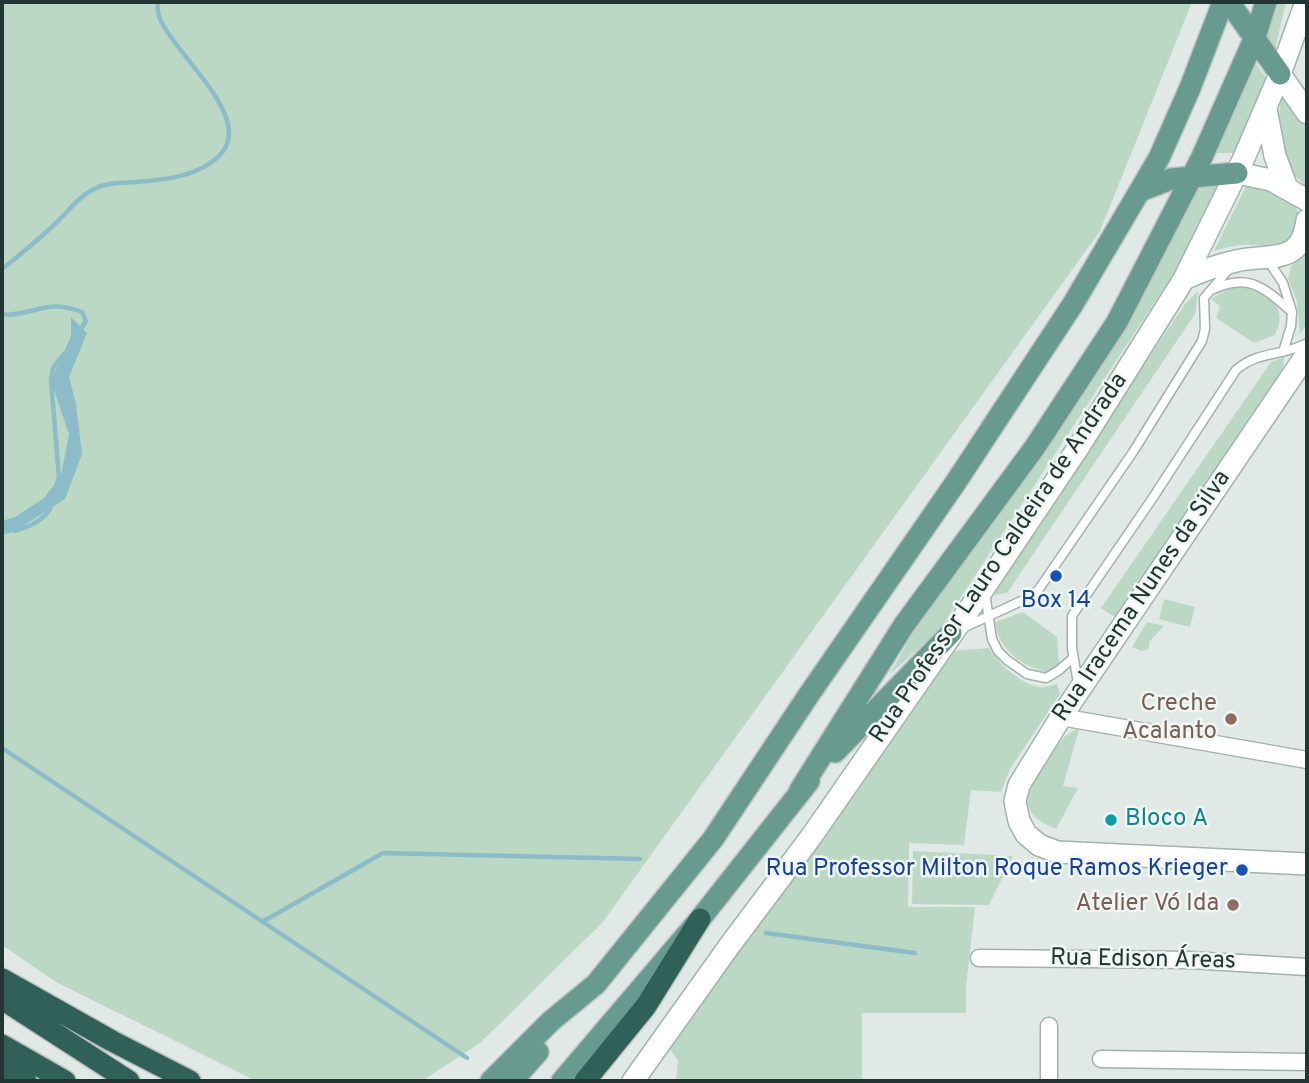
<!DOCTYPE html>
<meta charset="utf-8">
<style>
body{margin:0}
#map{position:relative;width:1309px;height:1083px;overflow:hidden;background:#e0e9e5;font-family:Overpass,sans-serif}
canvas{display:block}
.frame{position:absolute;inset:0;border:4px solid #223733;pointer-events:none}
</style>
<div id="map">
<canvas width="1309" height="1083"></canvas>
<div class="frame"></div>
</div>
<script>
const context = document.querySelector('canvas').getContext('2d');
context.lineJoin = 'round';
function fillPath(path, color) {
  context.fillStyle = color;
  context.fill(path, 'evenodd');
}
function strokePath(path, color, width, dash) {
  context.strokeStyle = color;
  context.lineWidth = width;
  context.lineCap = dash ? 'butt' : 'round';
  context.setLineDash(dash || []);
  context.stroke(path);
}
function drawText(font, color, halo, rows, align = 'center') {
  context.font = font + ' Overpass,sans-serif';
  context.lineWidth = 5;
  context.setLineDash([]);
  context.textBaseline = 'middle';
  context.strokeStyle = halo;
  context.fillStyle = color;
  for (const [text, x, y, turn = 0] of rows) {
    context.save();
    context.translate(x, y);
    context.rotate((+turn || 0) * Math.PI / 180);
    context.textAlign = isNaN(turn) ? turn : align;
    if (halo) context.strokeText(text, 0, 0);
    context.fillText(text, 0, 0);
    context.restore();
  }
}
const green = new Path2D(`
 M2 2H1192L1100 231 602 923 480 1043 422 1081H256L56 982 2 945Z
 M1270 2H1286L1273 58 1258 38Z
 M1253 60 1269 82 1237 153H1212Z
 M1282 92 1307 129V187C1276 164 1276 127 1282 92Z
 M1248 182C1277 193 1308 197 1298 236L1274 249C1252 242 1236 244 1214 251Z
 M1222 184 1183 259 940 629 890 674 934 595 1196 187Z
 M1307 250V323L1300 335 1297 301 1288 278 1291 267Z
 M1244 283C1267 299 1290 304 1275 335L1254 343 1216 318 1220 306 1211 299 1234 286Z
 M1198 291 1195 314 1007 593 988 596 1185 304Z
 M1284 357 1283 373 1116 618 1101 608 1271 362Z
 M1164 599 1195 607 1190 627 1159 619Z
 M1023 612 1057 637 1059 665 1047 672C1021 666 999 650 995 622Z
 M1147 622 1164 626 1149 642V649L1141 651 1132 647Z
 M989 648C999 664 1020 684 1040 687 1045 688 1052 685 1057 684L1060 694 1010 769 1001 792 971 790 964 845 909 843 908 907H975L966 987V1013H862V1081H676L678 1061 670 1049 952 651Z
 M1079 729 1063 786 1078 788 1056 829C1013 812 1028 789 1048 759 1056 748 1064 732 1079 729Z
 M913 851 1013 856 989 905 912 904Z`);
const water = new Path2D(`
 M71 317 87 333 69 377 76 404 82 454 65 499 15 531 2 535V521L15 517 44 498 61 476 69 434 51 381 71 336Z`);
const stream = new Path2D(`
 M2 269C20 255 38 240 55 224 68 212 78 197 94 189 108 182 122 183 136 182 165 180 200 176 220 155 258 116 164 47 158 12 157 9 158 5 158 2
 M2 312 6 315C40 313 46 299 82 312L86 321 79 332
 M57 484 59 478 51 380 53 368 64 354
 M14 531C29 527 48 520 52 503
 M2 748 467 1058
 M262 922 383 853 640 859
 M766 933 915 953`);
const lane = new Path2D(`
 M1267 259 1283 283 1292 312
 M1214 289C1250 272 1265 289 1292 312L1291 326 1283 352
 M985 593 992 639 998 651 1007 660 1027 674 1046 678 1058 671 1073 658
 M965 627 1030 597 1039 589 1133 452 1202 341 1205 329 1204 298 1229 269
 M1078 683 1072 648V616L1152 499 1236 370C1259 350 1282 357 1307 343`);
const street = new Path2D(`
 M1061 717 1307 760
 M979 958 1190 960 1307 967
 M1101 1059 1307 1062
 M1049 1081V1026`);
const secondary = new Path2D(`
 M1280 74 1307 113
 M1266 109 1275 156 1287 188
 M1237 173 1271 180 1307 200
 M1184 279C1201 271 1218 265 1236 261 1269 253 1301 267 1307 220
 M1307 354 1061 717 1019 785 1015 801 1019 821 1026 834 1039 845 1057 852 1307 864
 M633 1081 730 945 811 837 984 588 1078 448 1184 279 1243 160 1280 74 1306 2`);
const primary = new Path2D(`
 M1229 2 1280 74
 M1140 191 1171 179 1237 173
 M835 752 951 633
 M800 790 904 625 1035 447 1117 322 1202 157 1255 37 1266 2
 M491 1081 551 1021 596 984 713 839 808 696 956 482 1073 304 1159 158 1190 88 1223 2
 M512 1081 538 1052
 M562 1081 700 919 809 781`);
const highway = new Path2D(`
 M2 979 112 1041 190 1081
 M2 999 129 1081
 M2 1045 65 1081
 M2 1065 26 1081
 M585 1081 646 1006 700 919`);
const markers = [
 [1056,576,7,"#1a4fb4"],
 [1231,719,7,"#8d6e63"],
 [1111,820,7,"#0f9aa8"],
 [1242,870,7,"#1a4fb4"],
 [1233,905,7,"#8d6e63"]
];
const streetNames = [
 ["Rua Professor Lauro Caldeira de Andrada",1000,559,-56],
 ["Rua Iracema Nunes da Silva",1143,597,-56],
 ["Rua Edison Áreas",1143,961,1]
];
const transitNames = [
 ["Box 14",1056,602],
 ["Rua Professor Milton Roque Ramos Krieger",1228,870,"right"]
];
const educationNames = [
 ["Creche",1217,705],
 ["Acalanto",1217,733],
 ["Atelier Vó Ida",1219,905]
];
const cultureNames = [
 ["Bloco A",1125,820]
];
fillPath(green, '#bad8c4');
fillPath(water, '#8dbcc9');
strokePath(stream, '#8dbcc9', 4.5);
strokePath(lane, '#a3b0ac', 11);
strokePath(street, '#a3b0ac', 19);
strokePath(secondary, '#a0b3ad', 24);
strokePath(primary, '#bdc3c2', 24);
strokePath(highway, '#bdc3c2', 24);
strokePath(lane, '#fff', 8);
strokePath(street, '#fff', 16);
strokePath(secondary, '#fff', 21);
strokePath(primary, '#699a90', 21);
strokePath(highway, '#316059', 21);
for (const [x, y, r, color] of markers) {
  const dot = new Path2D();
  dot.arc(x, y, r, 0, 2 * Math.PI);
  context.fillStyle = color;
  context.fill(dot);
  strokePath(dot, '#eff6f3', 2.5);
}
drawText('24px', '#223733', '#eff6f3', streetNames);
drawText('24px', '#164399', '#eff6f3', transitNames);
drawText('24px', '#785e54', '#eff6f3', educationNames, 'right');
drawText('24px', '#0d838f', '#eff6f3', cultureNames, 'left');
</script>
